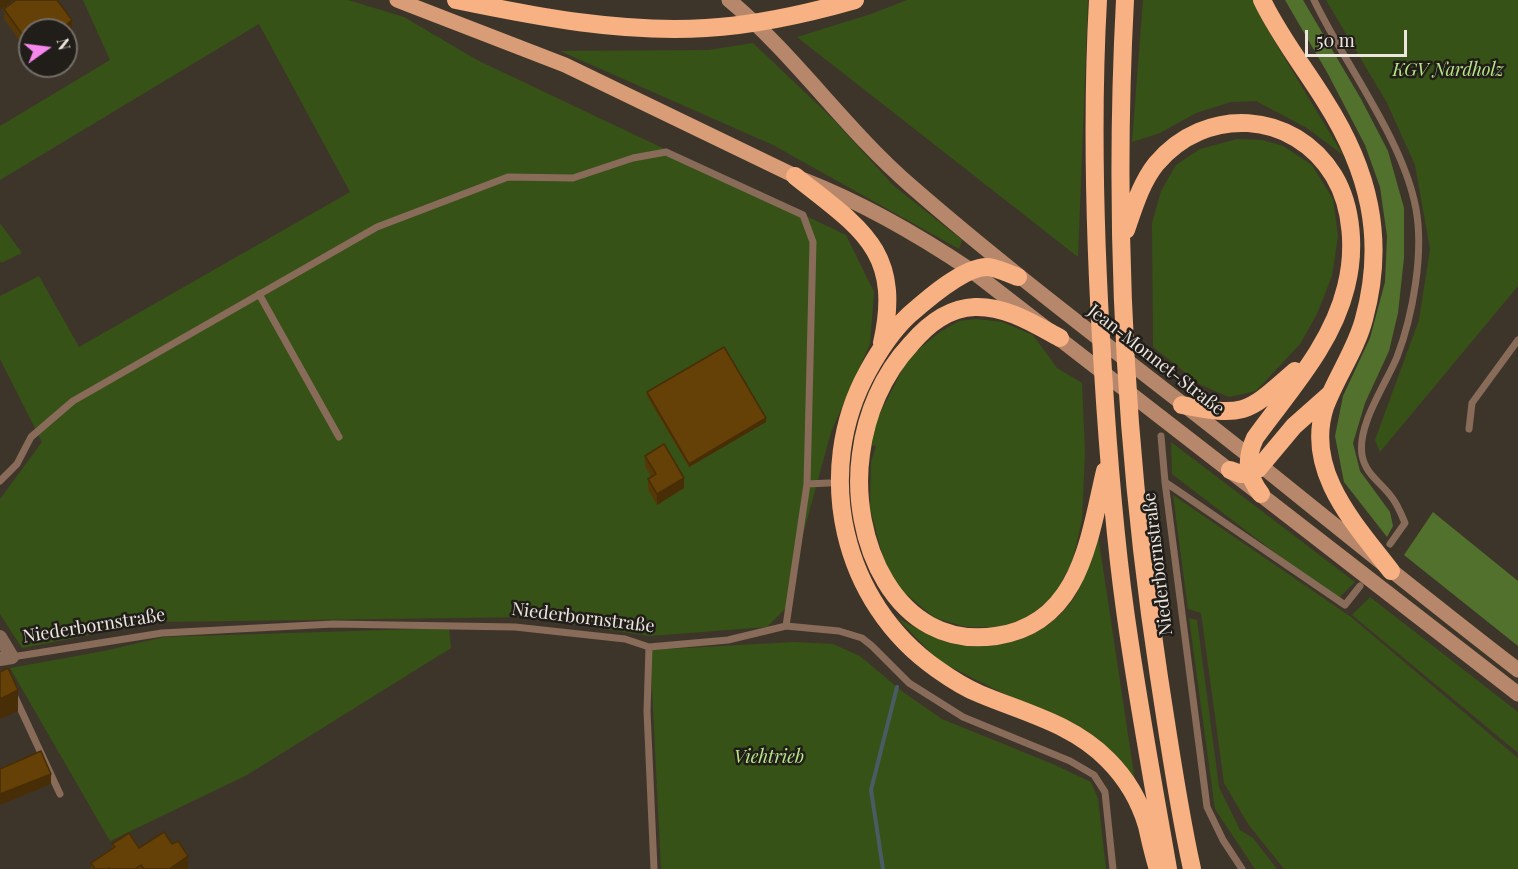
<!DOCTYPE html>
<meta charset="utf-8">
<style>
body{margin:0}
#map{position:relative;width:1518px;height:869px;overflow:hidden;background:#3e352a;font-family:"Playfair Display",serif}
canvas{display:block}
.north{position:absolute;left:18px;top:18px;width:60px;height:60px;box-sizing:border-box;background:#211d19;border:2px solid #726d68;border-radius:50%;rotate:76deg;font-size:16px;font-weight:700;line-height:24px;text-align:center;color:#ece6df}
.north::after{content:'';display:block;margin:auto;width:21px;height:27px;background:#f688ed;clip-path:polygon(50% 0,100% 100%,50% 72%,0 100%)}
.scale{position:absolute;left:1305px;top:30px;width:102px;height:27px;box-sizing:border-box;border:3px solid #ece6df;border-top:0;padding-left:8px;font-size:18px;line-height:21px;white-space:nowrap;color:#ece6df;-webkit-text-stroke:4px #211d19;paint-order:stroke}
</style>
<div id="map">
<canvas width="1518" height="869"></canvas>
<div class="north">N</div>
<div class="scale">50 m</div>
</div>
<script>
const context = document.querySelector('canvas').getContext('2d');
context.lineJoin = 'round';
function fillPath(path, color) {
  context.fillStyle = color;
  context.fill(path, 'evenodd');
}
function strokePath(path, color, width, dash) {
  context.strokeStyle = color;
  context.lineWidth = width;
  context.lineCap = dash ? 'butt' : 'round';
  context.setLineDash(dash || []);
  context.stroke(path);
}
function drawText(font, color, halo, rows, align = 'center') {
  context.font = font + ' "Playfair Display",serif';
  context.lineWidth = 5;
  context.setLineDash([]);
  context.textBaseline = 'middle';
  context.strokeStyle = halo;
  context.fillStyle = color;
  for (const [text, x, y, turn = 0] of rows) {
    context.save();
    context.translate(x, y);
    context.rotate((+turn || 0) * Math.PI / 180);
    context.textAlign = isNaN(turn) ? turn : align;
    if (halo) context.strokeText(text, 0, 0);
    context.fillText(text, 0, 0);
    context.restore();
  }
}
const green = new Path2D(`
 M83 0H348L404 17 477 60 846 235 874 292 870 344 831 432 796 560 787 607 767 627 650 636 525 617 158 622 22 648 0 614V499L42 442 0 359V296L39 276 79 347 350 192 259 24 0 180V126L110 60Z
 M907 0H1088L1078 257 797 37 871 14Z
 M1143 0H1254L1266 27 1343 155 1307 128 1256 101 1231 102 1196 113 1160 133 1132 142Z
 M1326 0H1518V286L1380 452 1375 440 1419 320 1430 249 1415 165 1387 103Z
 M753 43 832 118 894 186 962 240 959 249 773 145 560 51 709 50Z
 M1237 139 1262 140 1283 146 1312 165 1333 199 1338 236 1332 276 1317 314 1300 344 1256 391 1229 397 1201 385 1153 347 1152 223 1161 191 1176 165 1200 149Z
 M0 223 22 253 1 263 0 261Z
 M976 319 1002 322 1033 335 1057 368 1082 383 1085 452 1082 520 1072 563 1054 595 1028 618 998 627H966L935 618 889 580 870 508 871 462 876 446 870 445 874 425 909 357 940 332 959 321Z
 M1171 442 1355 582 1337 600 1172 474Z
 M1173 495 1351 617 1518 758V869H1284L1248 824 1224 783 1201 613 1188 609Z
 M1098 535 1135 781 1113 753 1077 726 1016 700 939 661 896 617C913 626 931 638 950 643 997 655 1055 635 1078 591 1087 573 1092 554 1098 535Z
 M1370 597 1518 712V753L1352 615Z
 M1189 618 1197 620 1219 787 1240 830 1253 838 1277 869H1255L1215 809Z
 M449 628 451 648 247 775 110 841 10 668 104 651 164 637Z
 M794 642 833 644 860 656 903 692 942 719 1055 765 1091 782 1098 799 1106 869H661L650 650Z`);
const forest = new Path2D(`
 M1285 0H1303L1361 99 1388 151 1404 208V258L1398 313 1389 351 1365 403 1353 443 1360 471 1390 512 1393 526 1387 537 1344 482 1335 436 1343 396 1370 338 1385 282 1387 236 1380 187 1365 145 1328 74Z
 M1433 512 1518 581V646L1404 555Z`);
const stream = new Path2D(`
 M883 869 871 790 897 687`);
const service = new Path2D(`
 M1314 0C1345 65 1403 139 1416 209 1424 253 1413 315 1397 357 1386 384 1357 425 1362 455 1365 473 1379 481 1390 495 1397 503 1401 513 1405 523L1390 544
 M259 294 339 437
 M1469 429 1472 403 1518 340
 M1161 436 1165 482
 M0 481 17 464 31 437 73 401 377 227 508 177 573 178 633 158 666 152 803 215 813 242 807 484 786 626
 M807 484 829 483
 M649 647 647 711 654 869
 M12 657 162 633 333 624 515 627 625 639 649 647 728 640 786 626 839 631 862 638 872 646 909 683 963 717 1070 761 1094 775 1105 792 1113 869
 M15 697 60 794
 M1242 869 1223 840 1207 807 1165 482 1345 605 1360 586`);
const minor = new Path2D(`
 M0 637 12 657 0 659`);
const secondary = new Path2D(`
 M729 0C796 56 845 129 911 186 1020 281 1136 366 1249 456 1338 528 1427 600 1518 670
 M804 180C863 203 920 236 972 271L1518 694`);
const primary = new Path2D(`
 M397 0 565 65 795 176`);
const motorway = new Path2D(`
 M456 0C538 17 621 33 706 28 756 25 806 14 855 0
 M1098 0C1091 124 1095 247 1103 371 1108 451 1114 531 1125 610 1137 697 1153 783 1168 869
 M1125 0C1113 226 1125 453 1159 677 1169 741 1178 806 1192 869
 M1262 0C1279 36 1304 67 1325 101 1369 170 1386 239 1364 319 1356 350 1336 377 1325 407 1304 471 1355 524 1391 571
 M795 176C860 228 903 250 882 343
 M1126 230C1134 207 1141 183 1156 164 1205 105 1294 110 1334 176 1353 208 1355 252 1346 287 1332 345 1289 391 1255 438 1245 460 1247 476 1261 494
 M1018 277C1009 274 998 268 988 267 964 266 925 301 908 316 891 332 879 351 868 371 812 472 842 603 937 669 951 679 965 688 980 694 1025 713 1073 724 1108 760 1126 778 1140 802 1147 826 1150 839 1153 853 1157 866
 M1060 338C1034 324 1006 306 975 307 948 308 928 324 911 344 883 374 866 414 861 454 849 537 894 651 996 636 1080 624 1089 539 1105 471
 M1182 405C1246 418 1248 412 1295 371
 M1230 470 1241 474H1249L1258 469 1294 426 1329 395`);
const wall = new Path2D(`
 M4 9 72 31 66 36V30H30V55L4 19Z
 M647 392 766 422 689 467 647 396Z
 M645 456 684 488 657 505 648 489V479L651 477 645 466Z
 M112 844 139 848 188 869H91V863L112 849Z`);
const shadedWall = new Path2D(`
 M0 0H12V1L0 10Z
 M72 20V31L66 36V30H59Z
 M766 418V422L689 467V464Z
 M684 478V488L657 505V494Z
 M18 690V711L0 719V699Z
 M51 774V784L0 805V794Z
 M188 856V869H168V868Z`);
const building = new Path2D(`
 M16 0H57L72 20 59 30H30V45L4 9Z
 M724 347 766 418 689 464 647 392Z
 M664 444 684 478 657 494 648 479 656 474 645 456Z
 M8 668 18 690 0 699V672Z
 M41 751 51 774 0 794V769Z
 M164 832 172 844 178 841 188 856 169 869H144L141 865 135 869H109V868L107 869H95L91 863 115 847 112 844 129 833 139 848Z`);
const parkNames = [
 ["KGV Nardholz",1448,70],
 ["Viehtrieb",769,757]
];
const streetNames = [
 ["Jean-Monnet-Straße",1156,360,38],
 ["Niederbornstraße",1158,564,-97],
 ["Niederbornstraße",583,618,7],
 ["Niederbornstraße",94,626,-9]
];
fillPath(green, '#375216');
fillPath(forest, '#51712d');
strokePath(stream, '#4a5c63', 4);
strokePath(service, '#886b59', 7);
strokePath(minor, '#886b59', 14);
strokePath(secondary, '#b6876a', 15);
strokePath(primary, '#d89d77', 15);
strokePath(motorway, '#f8b183', 18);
fillPath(wall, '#573807');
fillPath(shadedWall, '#472e06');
fillPath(building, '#654108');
strokePath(building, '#472e06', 1.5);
drawText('italic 18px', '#b8e788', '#211d19', parkNames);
drawText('18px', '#ece6df', '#211d19', streetNames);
</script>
